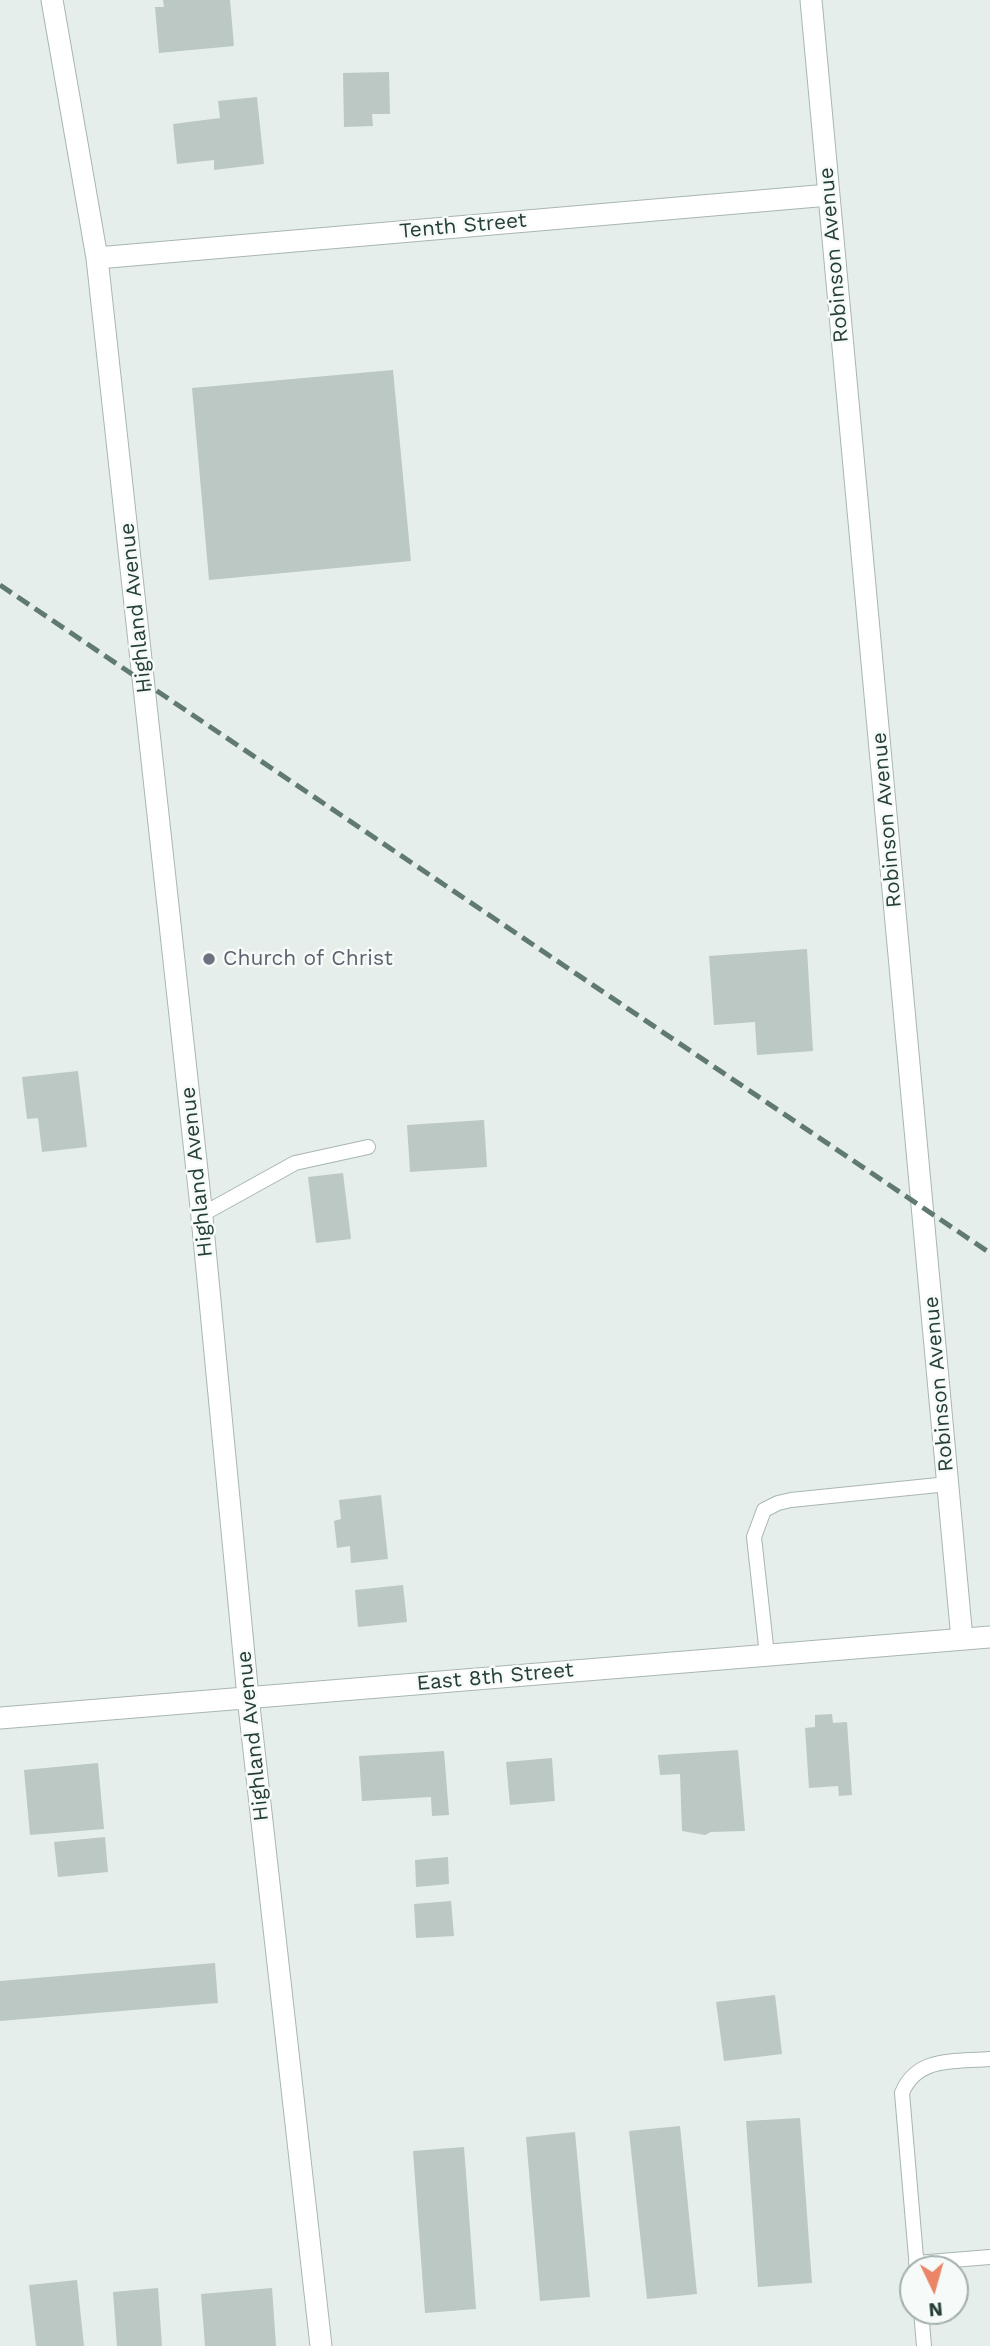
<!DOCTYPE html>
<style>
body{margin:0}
#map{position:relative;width:990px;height:2346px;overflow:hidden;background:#e5eeea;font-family:"Work Sans",sans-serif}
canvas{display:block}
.north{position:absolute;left:899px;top:2255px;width:70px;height:70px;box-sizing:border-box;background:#f6faf8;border:2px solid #a2afab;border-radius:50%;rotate:175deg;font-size:19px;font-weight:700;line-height:28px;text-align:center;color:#253f37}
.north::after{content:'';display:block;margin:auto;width:24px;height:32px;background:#ea8567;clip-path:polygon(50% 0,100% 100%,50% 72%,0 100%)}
</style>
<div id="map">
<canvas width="990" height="2346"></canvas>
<div class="north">N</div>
</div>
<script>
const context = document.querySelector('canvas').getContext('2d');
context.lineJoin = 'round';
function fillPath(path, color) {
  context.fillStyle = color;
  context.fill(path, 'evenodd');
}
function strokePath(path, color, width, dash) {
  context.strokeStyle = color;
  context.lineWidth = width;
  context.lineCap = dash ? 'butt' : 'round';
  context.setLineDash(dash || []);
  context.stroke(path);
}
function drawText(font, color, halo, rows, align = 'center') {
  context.font = font + ' "Work Sans",sans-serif';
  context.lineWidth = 5;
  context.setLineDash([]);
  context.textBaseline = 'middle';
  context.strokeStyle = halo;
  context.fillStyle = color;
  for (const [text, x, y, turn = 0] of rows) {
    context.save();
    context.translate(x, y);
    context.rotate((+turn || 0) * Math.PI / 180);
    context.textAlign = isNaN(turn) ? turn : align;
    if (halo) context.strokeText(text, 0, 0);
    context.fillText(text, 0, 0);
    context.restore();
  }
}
const building = new Path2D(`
 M163 0H230L234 46 159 53 155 7H164Z
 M389 72 390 114H372L373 126 344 127 343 73Z
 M257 97 264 164 214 170V160L177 164 173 124 220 118 218 101Z
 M393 370 411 561 209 580 192 388Z
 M807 949 813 1051 757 1055 755 1022 714 1025 709 956Z
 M78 1071 87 1147 42 1152 38 1118 27 1119 22 1077Z
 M484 1120 487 1167 410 1172 407 1125Z
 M343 1173 351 1239 316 1243 308 1177Z
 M381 1495 388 1559 351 1563 350 1546 337 1548 334 1521 341 1519 339 1500Z
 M403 1585 407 1622 358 1627 355 1590Z
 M832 1714 833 1723 847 1722 852 1795 839 1796 838 1786 809 1788 805 1728 815 1727V1715Z
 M738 1750 745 1831 711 1832 705 1835 682 1831 680 1774 660 1775 658 1755Z
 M444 1751 449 1815 432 1816 431 1797 362 1801 359 1756Z
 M552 1758 555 1801 510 1805 506 1762Z
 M98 1763 104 1829 30 1835 24 1770Z
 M105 1837 108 1872 58 1877 54 1842Z
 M448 1857 449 1884 416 1887 415 1860Z
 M451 1901 454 1936 416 1938 414 1904Z
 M215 1963 218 2003 0 2021V1981Z
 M775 1995 782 2054 724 2061 716 2002Z
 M800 2118 812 2283 758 2287 746 2121Z
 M680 2126 697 2294 647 2299 629 2131Z
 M575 2132 590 2297 540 2301 526 2137Z
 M464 2147 476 2309 425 2313 413 2151Z
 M77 2280 84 2346H36L29 2285Z
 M158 2288 162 2346H117L113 2292Z
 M272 2288 276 2346H205L201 2294Z`);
const service = new Path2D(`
 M201 1215 295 1163 368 1147
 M767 1655 754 1537 764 1510 778 1503 791 1500 948 1484
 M916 2263 990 2257
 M917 2269 902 2093C917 2056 955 2062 990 2059
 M921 2311 924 2346`);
const minor = new Path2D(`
 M52 0 97 258 201 1207 248 1697 321 2346
 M811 0 962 1639
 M97 258 829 195
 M0 1718 990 1637`);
const rail = new Path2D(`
 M0 585 990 1253`);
const markers = [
 [209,959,7,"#6b7280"]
];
const streetNames = [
 ["Tenth Street",463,226,-5],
 ["Robinson Avenue",834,255,-95],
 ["Highland Avenue",136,608,-96],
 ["Robinson Avenue",887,820,-95],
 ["Highland Avenue",197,1172,-96],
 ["Robinson Avenue",939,1384,-95],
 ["East 8th Street",495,1677,-5],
 ["Highland Avenue",253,1736,-96]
];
const worshipNames = [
 ["Church of Christ",223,959]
];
fillPath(building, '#bbc8c3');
strokePath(service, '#a8b6b1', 16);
strokePath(minor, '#a8b6b1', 23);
strokePath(service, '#fff', 14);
strokePath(minor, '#fff', 21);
strokePath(rail, '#607a72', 5, [14, 7]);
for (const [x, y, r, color] of markers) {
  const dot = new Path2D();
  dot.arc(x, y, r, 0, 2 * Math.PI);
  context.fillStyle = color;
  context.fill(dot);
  strokePath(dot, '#f6faf8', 2.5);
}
drawText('21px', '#253f37', '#f6faf8', streetNames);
drawText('21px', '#5b616d', '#f6faf8', worshipNames, 'left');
</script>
